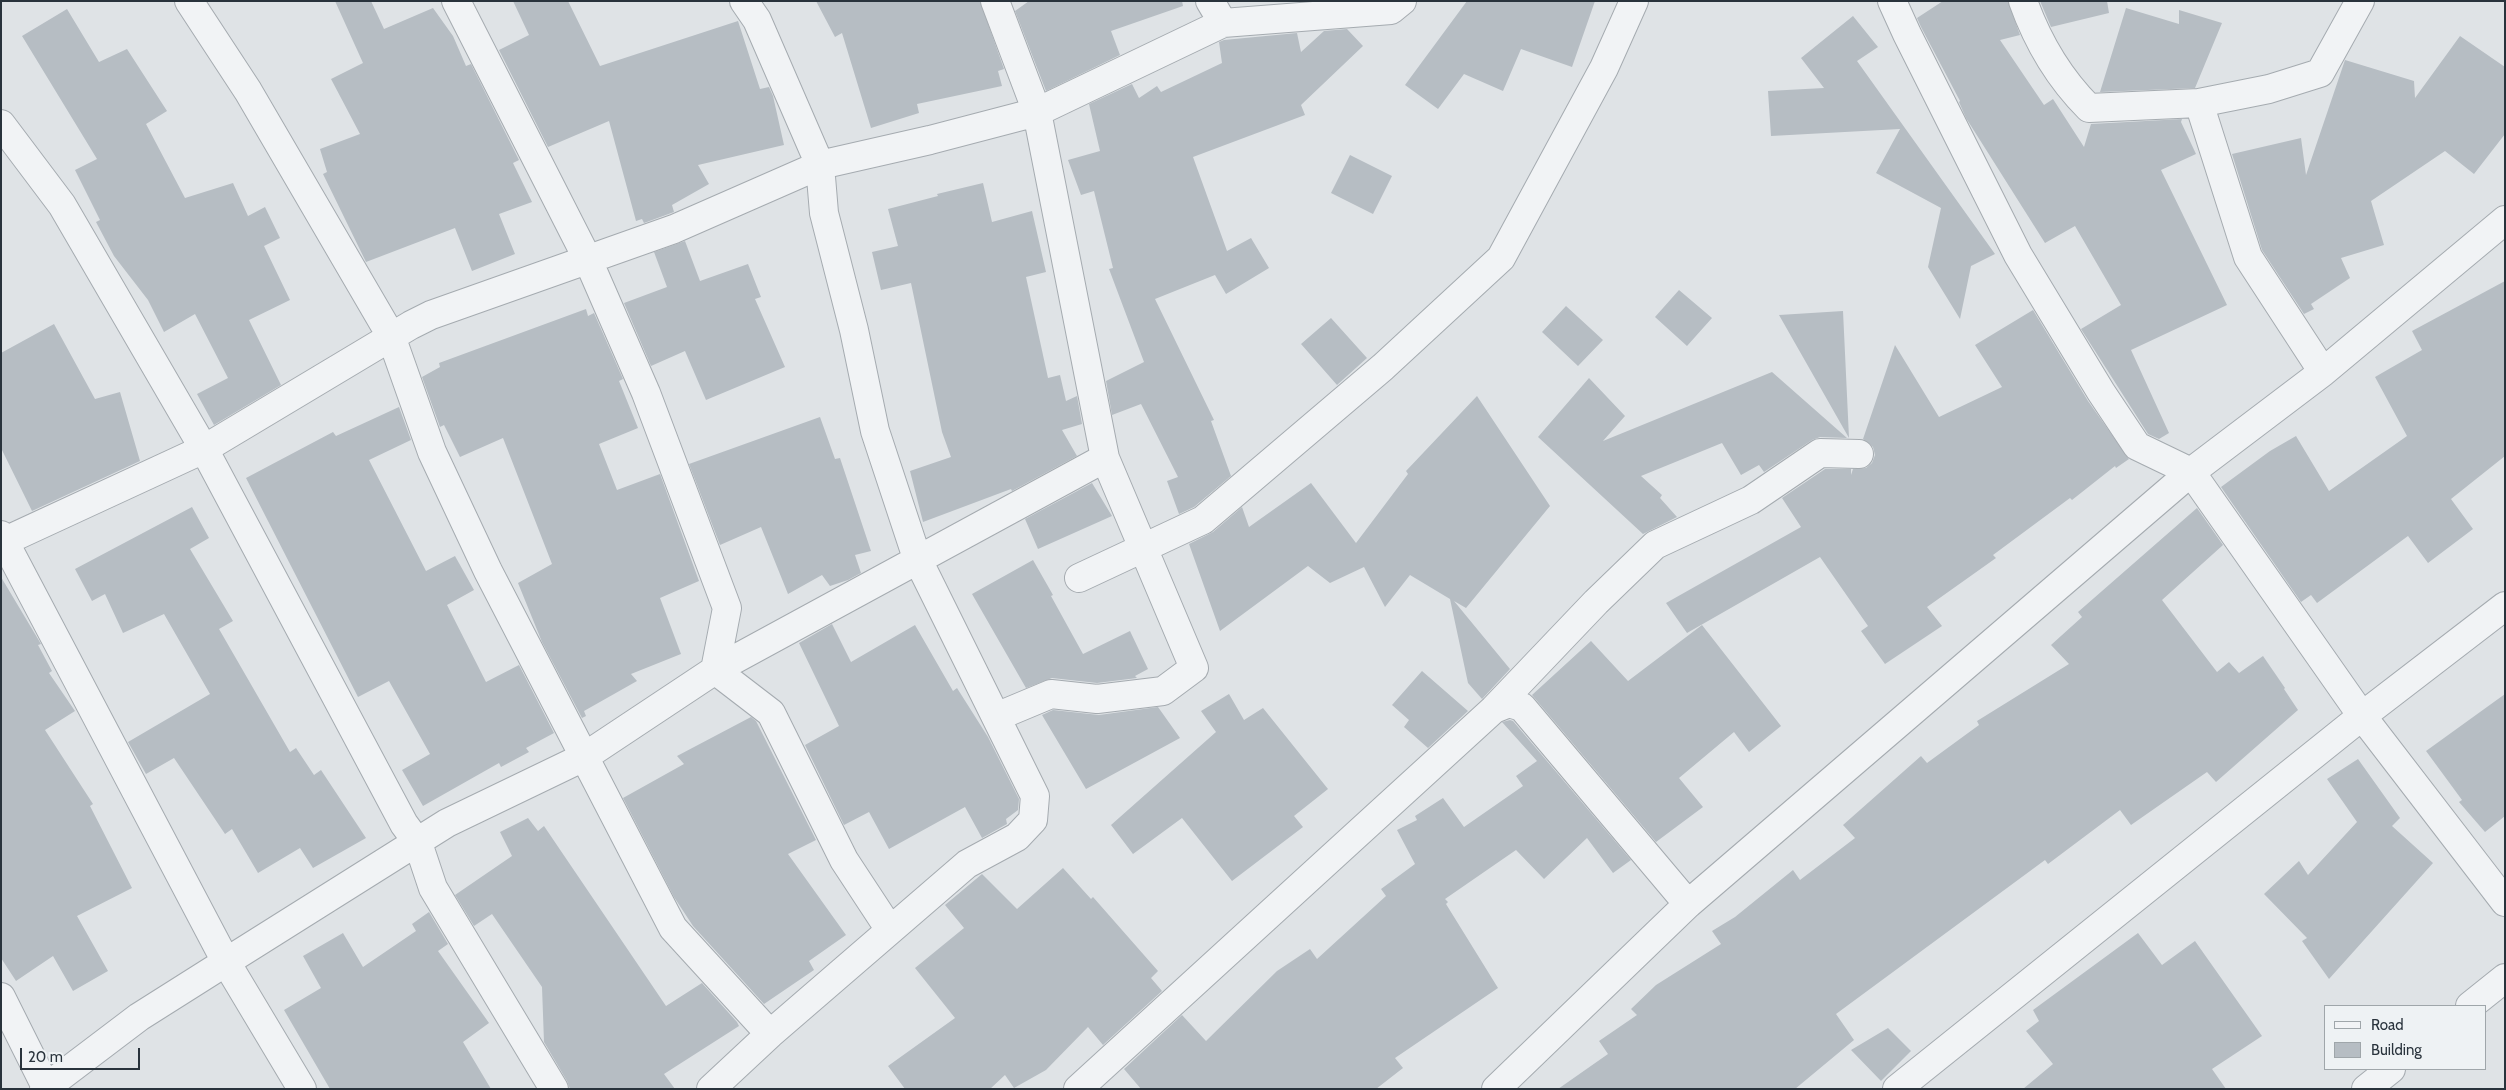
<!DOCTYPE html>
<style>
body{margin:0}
#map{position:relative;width:2506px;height:1090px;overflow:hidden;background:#dfe3e6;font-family:Cabin,sans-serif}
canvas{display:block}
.frame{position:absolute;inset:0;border:2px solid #29333c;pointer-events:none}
.legend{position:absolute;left:2324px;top:1005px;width:162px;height:65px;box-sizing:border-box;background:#eef2f4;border:1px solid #9fa6aa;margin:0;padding:6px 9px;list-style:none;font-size:15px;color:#29333c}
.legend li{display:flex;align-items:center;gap:10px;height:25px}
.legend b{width:25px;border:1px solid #9fa6aa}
.scale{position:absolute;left:20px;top:1048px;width:120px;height:22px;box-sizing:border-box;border:2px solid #29333c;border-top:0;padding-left:6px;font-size:15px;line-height:18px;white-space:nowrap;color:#29333c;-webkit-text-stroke:4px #eef2f4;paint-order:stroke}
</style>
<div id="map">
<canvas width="2506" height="1090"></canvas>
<div class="frame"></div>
<ul class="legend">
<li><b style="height:6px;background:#f1f3f5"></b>Road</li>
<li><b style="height:14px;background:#b6bdc3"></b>Building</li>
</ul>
<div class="scale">20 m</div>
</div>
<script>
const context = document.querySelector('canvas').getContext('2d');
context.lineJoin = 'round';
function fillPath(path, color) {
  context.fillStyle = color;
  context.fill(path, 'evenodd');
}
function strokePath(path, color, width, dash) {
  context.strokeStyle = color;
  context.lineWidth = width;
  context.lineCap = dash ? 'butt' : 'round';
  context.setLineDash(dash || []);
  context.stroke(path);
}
const building = new Path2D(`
 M335 1H371L384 29 433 8 453 36 466 66 471 64 519 160 513 163 532 202 499 214 515 254 472 271 455 228 366 262 323 174 327 172 320 149 360 134 331 79 363 63Z
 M513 1H568L600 66 738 21 760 89 769 87 773 96 784 145 698 165 709 184 672 205 674 212 644 223 642 219 636 221 609 121 548 147 499 50 529 35Z
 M816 1H980L1004 69 998 71 1002 86 917 104 919 113 871 128 842 33 835 37Z
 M1029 1H1182L1183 6 1111 31 1120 55 1046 91 1015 11Z
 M1467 1H1595L1572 67 1521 49 1503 91 1464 74 1438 109 1405 85Z
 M1943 1H2008L2020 35 2000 40 2044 105 2053 99 2084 147 2091 124 2182 119 2181 122 2196 154 2161 170 2227 305 2131 350 2169 433 2159 439 2148 434 2081 329 2121 305 2075 226 2045 243 1966 118 1959 102 1960 101 1921 27 1917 18Z
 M2040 1H2107L2109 13 2051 27Z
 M2126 8 2179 24V10L2222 23 2195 88 2100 92Z
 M67 9 99 62 127 49 167 111 146 124 185 198 233 183 248 216 265 207 280 238 264 246 290 300 249 320 281 385 214 425 197 394 228 378 195 314 164 332 148 300 114 256 96 222 100 220 75 170 97 159 22 36Z
 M1853 16 1878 47 1857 61 1995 254 1971 266 1960 319 1928 267 1941 208 1876 173 1900 129 1771 136 1768 91 1824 88 1801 58Z
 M1347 29 1363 46 1301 105 1305 115 1193 157 1227 251 1251 238 1269 268 1226 294 1215 275 1155 299 1214 420 1211 421 1231 476 1194 507 1179 514 1167 481 1178 477 1141 404 1112 415 1106 381 1144 362 1109 269 1113 268 1094 191 1081 195 1068 160 1100 151 1089 104 1132 84 1139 98 1157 86 1161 92 1222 63 1219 42 1224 40 1297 33 1301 52 1324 31Z
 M2460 36 2505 67V134L2474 174 2445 151 2371 201 2384 245 2341 258 2350 278 2311 304 2314 309 2304 314 2262 250 2232 154 2301 138 2306 175 2345 60 2414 81 2415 98Z
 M1350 155 1392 176 1373 214 1331 193Z
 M983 183 992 222 1032 211 1046 272 1026 277 1048 378 1060 375 1066 401 1077 396 1082 424 1062 430 1077 456 1012 491 1011 489 923 522 910 471 951 457 942 432 911 283 881 290 872 252 898 246 888 209 938 196 937 194Z
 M685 241 700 281 748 264 761 297 755 299 785 367 706 400 685 351 651 366 624 303 667 287 654 252Z
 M2505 281V456L2451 499 2473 529 2428 563 2408 536 2317 603 2311 595 2301 602 2221 487 2270 451 2296 436 2329 491 2407 436 2375 377 2422 350 2412 331Z
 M1679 290 1712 318 1687 346 1655 317Z
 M1566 306 1603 340 1578 366 1542 332Z
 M586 309 588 316 594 313 623 379 619 381 638 428 599 444 617 490 660 474 699 581 660 598 681 654 631 674 637 681 584 711 586 716 582 718 542 642 518 583 552 564 503 438 460 457 444 425 440 427 422 377 440 367 439 363Z
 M2033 310 2088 401 2129 459 2116 468 2115 466 2072 500 2070 498 1993 555 1996 558 1927 607 1942 626 1885 664 1861 631 1868 626 1820 557 1687 633 1666 603 1801 527 1782 498 1825 469H1851V475L1853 469 1866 468 1872 463 1875 455 1873 447 1863 439 1895 345 1939 417 2002 387 1975 345Z
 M1843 311 1849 438 1779 315Z
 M1331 318 1367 358 1337 385 1301 344Z
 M54 324 95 399 120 392 140 461 32 511 1 448V353Z
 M1772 372 1847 438 1820 437 1812 440 1764 472 1759 465 1741 475 1722 443 1641 476 1662 495 1660 498 1677 517 1643 534 1538 437 1589 378 1625 416 1603 441Z
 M1477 396 1550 506 1466 608 1454 601 1510 669 1483 698 1482 699 1468 683 1450 599 1410 575 1385 607 1364 567 1330 583 1308 566 1220 631 1189 544 1213 532 1242 507 1249 527 1311 483 1356 543 1408 474 1406 471Z
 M399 407 411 440 369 460 426 571 455 556 474 590 447 605 486 682 519 665 554 733 526 748 529 752 501 767 499 763 423 806 402 770 430 754 389 681 358 697 246 478 333 432 336 436Z
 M820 417 835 459 840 458 871 551 855 555 861 573 848 580 830 586 822 575 788 594 761 527 720 545 689 464Z
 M1092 483 1112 516 1038 549 1025 519Z
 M192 507 209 538 190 549 233 621 219 629 290 752 296 748 314 775 321 770 366 838 313 868 300 848 258 873 232 829 225 834 174 758 146 774 128 742 210 694 164 614 123 633 105 594 92 601 75 569Z
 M2197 508 2223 545 2162 600 2217 672 2229 662 2239 673 2263 656 2285 688 2284 689 2298 710 2216 782 2207 772 2131 825 2120 810 2048 864 2045 860 1836 1014 1854 1040 1795 1089H1558L1608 1054 1599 1041 1637 1015 1631 1009 1656 985 1721 944 1712 931 1735 917 1793 870 1800 880 1855 838 1843 825 1921 756 1927 763 1979 725 1977 721 2069 664 2051 645 2082 617 2078 612Z
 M1033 560 1053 595 1051 596 1083 654 1130 631 1148 669 1135 676 1137 678 1097 683 1052 678 1026 688 972 594Z
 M1 577 41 644 38 645 52 671 49 673 75 711 45 730 93 804 90 806 132 888 77 916 108 971 73 991 53 956 16 981 1 958Z
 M832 624 851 662 915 625 953 691 957 688 988 737 1019 799 1018 810 1006 819 1007 824 982 838 965 807 889 849 869 812 844 825 805 745 839 726 799 643Z
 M1702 625 1781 726 1749 752 1734 732 1679 778 1703 807 1656 842 1532 695 1591 641 1628 681Z
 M1422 671 1468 711 1428 748 1404 727 1409 720 1392 705Z
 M1229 694 1244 720 1263 708 1328 789 1294 816 1303 827 1232 881 1182 818 1133 854 1111 825 1216 732 1201 711Z
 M2505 694V816L2485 832 2459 802 2462 800 2426 751Z
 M1158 707 1180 738 1086 789 1042 715 1053 710 1099 715Z
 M751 717 756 721 816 840 788 854 846 935 809 961 814 970 764 1004 693 926 674 897 623 798 684 764 677 756Z
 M1510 720 1513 721 1631 860 1613 873 1587 838 1544 879 1516 850 1445 899 1448 902 1446 904 1498 988 1395 1058 1403 1068 1376 1089H1141L1124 1069 1182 1015 1206 1041 1277 971 1310 949 1317 959 1386 896 1381 889 1415 864 1397 830 1417 820 1415 816 1443 798 1464 827 1523 786 1516 776 1537 761 1502 722Z
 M2358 759 2400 818 2392 826 2433 863 2329 979 2302 941 2307 938 2264 894 2299 861 2308 875 2357 822 2327 779Z
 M528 818 538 831 544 826 666 1006 702 983 737 1022 739 1026 664 1074 675 1089H570L567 1081 544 1042 542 987 492 914 474 926 455 895 512 856 500 832Z
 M1063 868 1091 899 1093 897 1158 971 1151 978 1162 991 1103 1045 1088 1027 1046 1070 1014 1088 1005 1075 990 1089H905L888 1066 955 1018 915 968 964 928 945 905 982 874 1017 909Z
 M429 912 448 944 438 951 489 1023 463 1042 491 1089H330L284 1010 321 988 303 956 343 933 363 967 416 931 412 924Z
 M2138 933 2162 965 2195 941 2262 1036 2212 1069 2226 1089H2023L2053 1064 2026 1031 2039 1021 2033 1010Z
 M1888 1028 1911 1051 1881 1081 1851 1050Z`);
const minor = new Path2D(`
 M189 1 248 91 391 336 432 452 488 571 673 928 770 1034
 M456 1 588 260 646 393 727 608 715 670 771 713 844 860 890 930
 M1210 1 1223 23
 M1892 1 1907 34 2018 255 2101 392 2137 446 2191 472 2362 716 2505 902
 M2023 1C2038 43 2058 77 2089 108L2199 103 2269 89 2320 73 2360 1
 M2199 103 2248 257 2323 372
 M1 124 62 205 204 449 404 824 418 843 433 888 554 1089
 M1 535 226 962 447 823 584 757 715 670 1105 458 1037 112 995 1
 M5 541 204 449 411 325 431 315 674 229 820 165 930 140 1037 112 1223 23 1391 10 1402 1
 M1079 578 1203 520 1383 367 1501 258 1604 68 1634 1
 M1494 709 1509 703 1522 707 1688 904
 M996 717 1051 694 1097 699 1163 691 1194 668 1105 458
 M1 997 47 1089
 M2470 1006 2505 978
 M44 1089 139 1017 226 962 302 1089
 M711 1089 770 1034 967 864 1017 837 1033 820 1035 796 917 558 875 431 854 330 824 213 820 165 757 20 744 1
 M1078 1089 1494 709 1596 602 1655 545 1751 500 1820 453 1859 454
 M1496 1089 1688 904 2191 472 2323 372 2505 220
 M1897 1089 2362 716 2505 606
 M2366 1089 2391 1069`);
fillPath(building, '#b6bdc3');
strokePath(minor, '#a5abb0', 30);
strokePath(minor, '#f1f3f5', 28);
</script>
